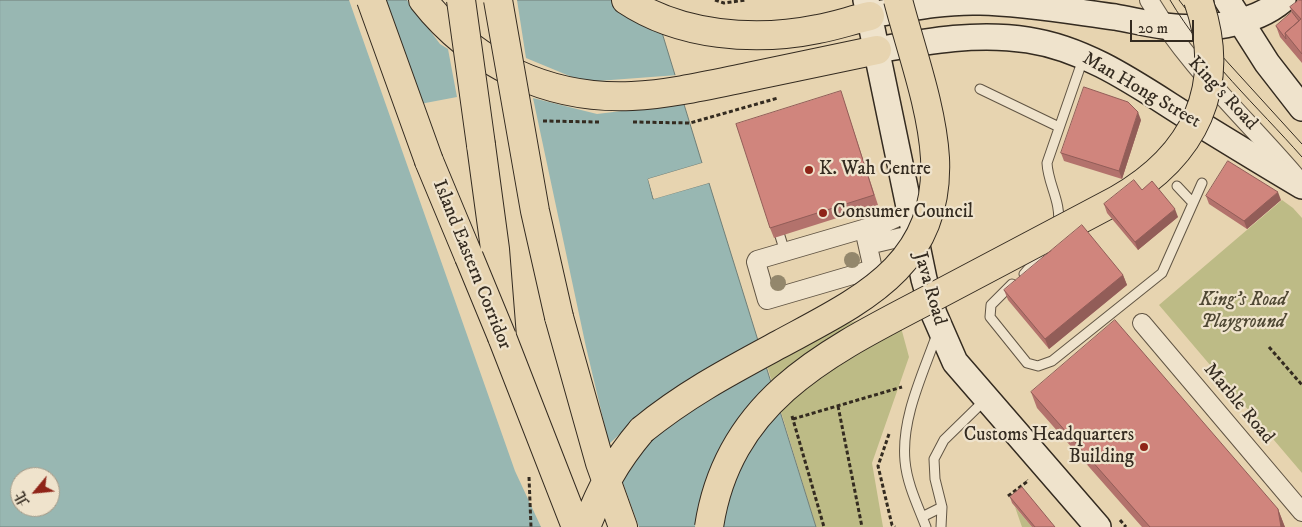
<!DOCTYPE html>
<meta charset="utf-8">
<style>
body{margin:0}
#map{position:relative;width:1302px;height:527px;overflow:hidden;background:#e7d4b0;font-family:"IM FELL DW Pica","Noto Serif TC",serif}
canvas{display:block}
.north{position:absolute;left:10px;top:467px;width:50px;height:50px;box-sizing:border-box;background:#efe3cc;border:1px solid #a49987;border-radius:50%;rotate:242deg;font-size:14px;font-weight:700;line-height:20px;text-align:center;color:#342b20}
.north::after{content:'';display:block;margin:auto;width:18px;height:22px;background:#8f2418;clip-path:polygon(50% 0,100% 100%,50% 72%,0 100%)}
.scale{position:absolute;left:1130px;top:20px;width:64px;height:22px;box-sizing:border-box;border:2px solid #342b20;border-top:0;padding-left:6px;font-size:15px;line-height:18px;white-space:nowrap;color:#342b20;-webkit-text-stroke:4px #efe3cc;paint-order:stroke}
</style>
<div id="map">
<canvas width="1302" height="527"></canvas>
<div class="north">北</div>
<div class="scale">20 m</div>
</div>
<script>
const context = document.querySelector('canvas').getContext('2d');
context.lineJoin = 'round';
function fillPath(path, color) {
  context.fillStyle = color;
  context.fill(path, 'evenodd');
}
function strokePath(path, color, width, dash) {
  context.strokeStyle = color;
  context.lineWidth = width;
  context.lineCap = dash ? 'butt' : 'round';
  context.setLineDash(dash || []);
  context.stroke(path);
}
function drawText(font, color, halo, rows, align = 'center') {
  context.font = font + ' "IM FELL DW Pica",serif';
  context.lineWidth = 4.5;
  context.setLineDash([]);
  context.textBaseline = 'middle';
  context.strokeStyle = halo;
  context.fillStyle = color;
  for (const [text, x, y, turn = 0] of rows) {
    context.save();
    context.translate(x, y);
    context.rotate((+turn || 0) * Math.PI / 180);
    context.textAlign = isNaN(turn) ? turn : align;
    if (halo) context.strokeText(text, 0, 0);
    context.fillText(text, 0, 0);
    context.restore();
  }
}
const green = new Path2D(`
 M1282 200 1293 208 1302 218V473L1159 305Z
 M896 309 909 357 872 463 883 527H816L762 349Z
 M1015 507 1032 527H1022Z`);
const water = new Path2D(`
 M0 0H652L702 163 648 179 653 199 709 183 816 527H0ZM20 477H50V507H20Z`);
const pier = new Path2D(`
 M349 0H383L420 104 457 97 448 49 440 44 407 0H517L526 58 584 82 678 75 687 103 597 114 533 98 586 347 609 444 635 420 700 372 761 339 711 394 652 438 628 466 622 480 639 527H541L515 471Z
 M702 163 703 165 651 180 655 196 708 181 709 183 654 199 648 179Z`);
const path = new Path2D(`
 M715 0 724 3 746 0
 M543 121 599 122
 M633 122 690 123 778 98
 M1269 347 1302 385
 M838 406 862 527
 M792 416 824 527
 M793 419 902 387
 M889 434 878 466 892 525 895 527
 M529 477 531 527
 M1008 496 1028 481 1027 480
 M1120 520 1126 527`);
const lane = new Path2D(`
 M980 89 1059 127
 M1177 186 1193 203
 M1058 226C1062 202 1048 185 1047 163L1083 59
 M780 236 785 252
 M1024 274 1048 246
 M1012 284 991 305 990 317 1027 363 1038 366 1052 361 1162 273 1202 183
 M922 517 942 507
 M926 527C918 506 907 484 905 461 901 418 923 374 937 334
 M941 527 942 507 935 479 934 459 944 440 986 399`);
const street = new Path2D(`
 M1149 0C1188 67 1247 119 1297 178
 M864 229 873 269 767 300 756 262 757 260 887 222 911 211
 M868 245 902 237 915 238
 M1142 323 1302 512`);
const secondary = new Path2D(`
 M866 0 924 279 934 314 955 362 1098 527
 M1227 0 1267 63 1302 108
 M882 13C915 7 946 1 980 2 1025 3 1070 11 1115 17 1132 20 1148 24 1164 26 1203 31 1252 26 1283 0
 M877 50C928 41 977 32 1028 40 1087 49 1136 84 1185 115 1224 139 1263 163 1302 186`);
const highway = new Path2D(`
 M423 0C473 64 550 100 632 96 671 94 709 85 748 77 791 68 834 59 877 50
 M626 0C680 36 755 42 818 29 835 26 852 20 870 16
 M481 145 495 249 502 337 576 527
 M429 161 469 257
 M559 317 600 463 623 527
 M586 527C602 487 614 463 642 430`);
const tram = new Path2D(`
 M1170 0C1205 59 1257 106 1302 157
 M1179 0 1221 55 1302 144`);
const highwayBridge = new Path2D(`
 M371 0 429 161
 M461 0 481 145
 M498 0 535 211 559 317
 M469 257 502 337
 M642 430C686 394 730 371 780 344 861 300 940 266 935 158 932 107 911 50 898 0
 M709 527C729 394 837 348 943 292 1001 261 1059 231 1117 200 1194 156 1229 87 1198 0`);
const trees = [
 [852,260],
 [778,283]
];
const wall = new Path2D(`
 M1302 0V63L1280 37 1276 26 1292 13 1290 7Z
 M844 101 878 205 774 238 770 228Z
 M1141 120 1122 179 1064 161 1061 153Z
 M1142 190 1178 217 1138 250 1107 213 1104 204Z
 M1206 196 1281 200 1247 229 1209 204Z
 M1123 275 1127 285 1049 349 1008 300 1004 290Z
 M1031 392 1278 509 1285 527H1142L1037 408Z
 M1010 497 1055 527H1032L1012 503Z`);
const shadedWall = new Path2D(`
 M1138 112 1141 120 1122 179 1119 171Z
 M1278 192 1281 200 1247 229 1244 221Z
 M1175 209 1178 217 1138 250 1135 242Z
 M1123 275 1127 285 1049 349 1045 339Z
 M1278 509 1284 525 1285 527H1281Z`);
const building = new Path2D(`
 M1299 0H1302V54L1285 33 1301 19 1290 7Z
 M1292 12 1299 21 1285 33 1286 39 1276 26Z
 M1084 87 1128 102 1138 112 1119 171 1061 153Z
 M841 91 874 195 770 228 736 124Z
 M1228 161 1278 192 1244 221 1206 196Z
 M1134 180 1142 190 1152 181 1175 209 1135 242 1104 204Z
 M1082 225 1123 275 1045 339 1004 290Z
 M1115 320 1278 509 1281 527H1150L1031 392Z
 M1022 487 1055 527H1035L1010 497Z`);
const markers = [
 [809,170,5,"#8f2418"],
 [823,213,5,"#8f2418"],
 [1144,447,5,"#8f2418"]
];
const streetNames = [
 ["Man Hong Street",1141,91,30],
 ["King's Road",1222,94,47],
 ["Island Eastern Corridor",471,265,68],
 ["Java Road",929,289,74],
 ["Marble Road",1238,404,50]
];
const poiNames = [
 ["K. Wah Centre",819,170],
 ["Consumer Council",833,213],
 ["Customs Headquarters",1134,436,"right"],
 ["Building",1134,458,"right"]
];
const parkNames = [
 ["King's Road",1243,301],
 ["Playground",1243,323]
];
fillPath(green, '#bdbb86');
fillPath(water, '#98b7b2');
strokePath(water, '#707f78', 1);
fillPath(pier, '#e7d4b0');
strokePath(lane, '#615544', 11);
strokePath(street, '#615544', 20);
strokePath(secondary, '#342b20', 28);
strokePath(highway, '#342b20', 30);
strokePath(path, '#342b20', 3, [4, 2.5]);
strokePath(lane, '#efe3cc', 9);
strokePath(street, '#efe3cc', 18);
strokePath(secondary, '#efe3cc', 25);
strokePath(highway, '#e7d4b0', 28);
strokePath(tram, '#342b20', 1);
strokePath(highwayBridge, '#342b20', 30, []);
strokePath(highwayBridge, '#e7d4b0', 28);
context.fillStyle = '#93876c';
for (const [x, y] of trees) {
  context.beginPath();
  context.arc(x, y, 8, 0, 2 * Math.PI);
  context.fill();
}
fillPath(wall, '#b3726c');
fillPath(shadedWall, '#925d58');
fillPath(building, '#d0857d');
strokePath(building, '#925d58', 1);
for (const [x, y, r, color] of markers) {
  const dot = new Path2D();
  dot.arc(x, y, r, 0, 2 * Math.PI);
  context.fillStyle = color;
  context.fill(dot);
  strokePath(dot, '#efe3cc', 2);
}
drawText('19px', '#342b20', '#efe3cc', streetNames);
drawText('19px', '#342b20', '#efe3cc', poiNames, 'left');
drawText('italic 19px', '#4f4834', '#efe3cc', parkNames);
</script>
